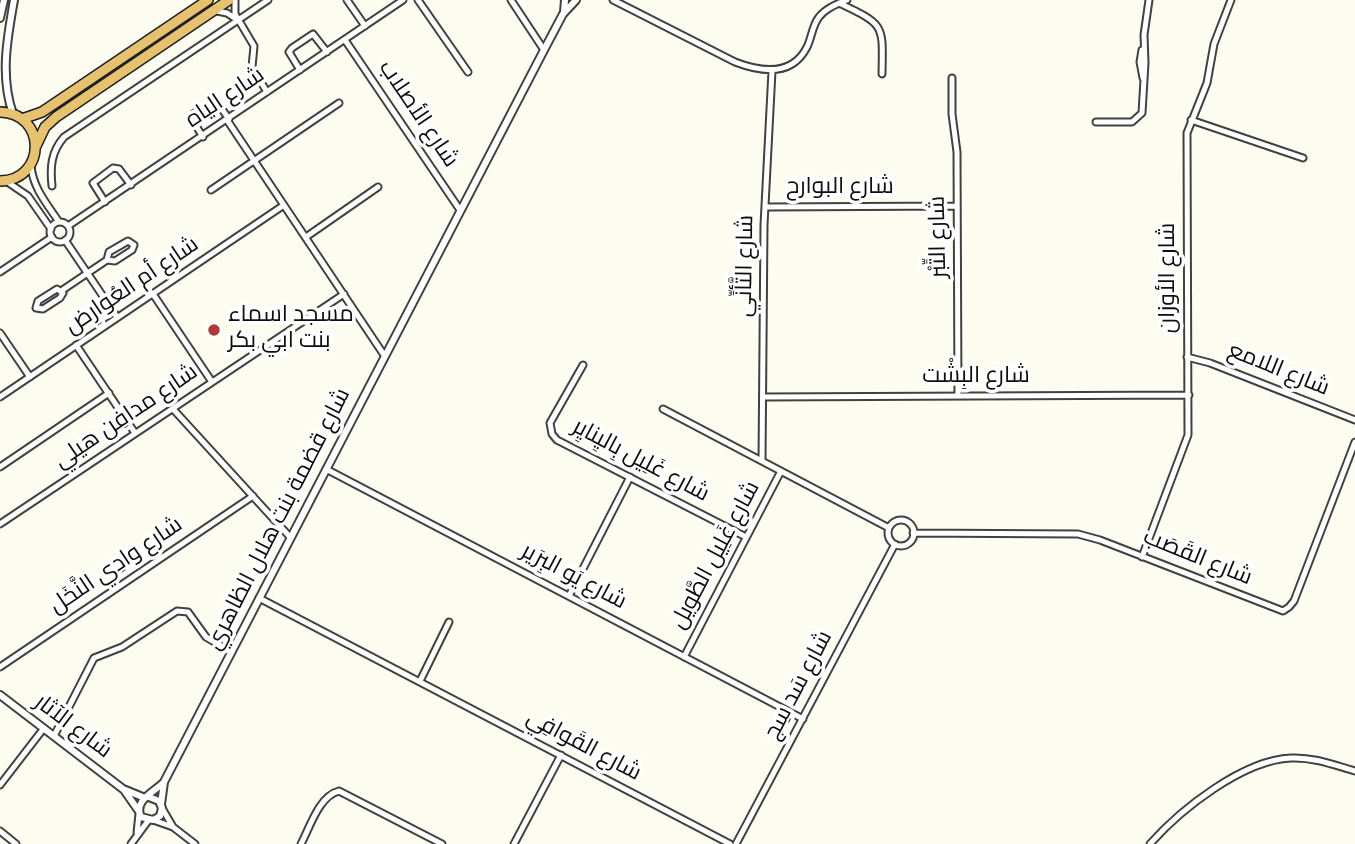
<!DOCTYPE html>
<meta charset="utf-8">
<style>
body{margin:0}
canvas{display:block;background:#fdfcf1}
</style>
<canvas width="1355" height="844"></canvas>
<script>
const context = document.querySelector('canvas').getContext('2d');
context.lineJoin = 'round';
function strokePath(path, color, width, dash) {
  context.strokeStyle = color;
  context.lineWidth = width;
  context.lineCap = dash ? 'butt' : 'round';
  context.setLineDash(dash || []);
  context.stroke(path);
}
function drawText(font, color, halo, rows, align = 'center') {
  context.font = font + ' Georgia,Cairo,serif';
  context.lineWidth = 7;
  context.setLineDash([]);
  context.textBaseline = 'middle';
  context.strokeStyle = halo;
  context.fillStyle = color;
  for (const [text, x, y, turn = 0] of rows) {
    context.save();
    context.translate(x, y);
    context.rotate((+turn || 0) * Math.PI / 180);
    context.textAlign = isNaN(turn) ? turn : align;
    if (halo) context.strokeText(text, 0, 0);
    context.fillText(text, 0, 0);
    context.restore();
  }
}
const minor = new Path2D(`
 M235 0V14L254 46 252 67 267 92
 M347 0 365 26
 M418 0 468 72
 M511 0 544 50
 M613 0 735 62C761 72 792 77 807 47 812 37 812 26 819 17 826 8 837 4 847 0
 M839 3C885 25 883 24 882 74
 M217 11 227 13 236 19
 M345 40 460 210
 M1142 50 1140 62 1143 78
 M300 70 289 52 292 48 313 34 327 52
 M952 78V114L957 152 958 396
 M227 120 384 355
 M1191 120 1303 158
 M1096 122H1132L1142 113 1145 63 1144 35 1149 0
 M203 137 191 118 193 114 216 101 229 119
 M31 166C33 188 47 204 59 222
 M6 181 28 196 51 229
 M52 186C50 167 51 152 64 137L268 0
 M211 190 339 103
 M105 202 93 183 113 168 119 169 131 185
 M765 207 957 206
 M50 232a10 10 0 1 1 20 0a10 10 0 1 1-20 0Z
 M68 226 403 0
 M306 237 378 187
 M65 240 117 317
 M128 241 134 245 132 250 115 261 107 260 109 252Z
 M0 272 52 237
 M57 289 63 293 60 298 43 309 36 308 38 301Z
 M61 291 107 260
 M153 294 212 382
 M0 333 30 377
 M76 345 135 433
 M1187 357 1210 363 1355 420
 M583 365 550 423 552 434 557 440 746 537
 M0 397 284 205
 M763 397 1189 395
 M173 409 290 537
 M663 409 889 528
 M762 461 764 225 772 71
 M0 467 109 393
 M326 469 803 719
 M888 533a13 13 0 1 1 26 0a13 13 0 1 1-26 0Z
 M0 524 344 294
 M913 533 1078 534 1100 540 1283 611 1289 607 1294 601 1355 442
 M1142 557 1188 435 1187 133 1207 83 1214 44 1231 0
 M569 596 630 477
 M259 598 730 844
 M684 657 781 471
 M0 667 253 496
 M420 681 449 622
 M54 736 94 658 122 647 177 611 188 612 206 637 231 652
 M0 785 44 728
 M162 808 173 827
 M153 820 173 827 195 844
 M0 831 16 844
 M137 833 139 814
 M131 844 148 821
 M301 844C310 827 319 796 339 791L442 844
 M514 844 561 755
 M736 844 895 544
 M1150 844C1181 809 1243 760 1291 758 1314 757 1334 765 1355 771`);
const tertiary = new Path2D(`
 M564 12 565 0
 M0 18 4 0
 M13 114C0 77 7 39 14 0
 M0 695 123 789 145 798
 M124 790 138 810
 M149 797 159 801 162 808 160 816 153 820 141 817C133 801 153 793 164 782L544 50 563 14 576 0
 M161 804 164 782`);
const trunk = new Path2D(`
 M0 112C47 113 47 180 0 181
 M22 119 42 112 208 0
 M36 146 45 127 56 117 229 0`);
const markers = [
 [214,330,7,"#ae3b37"]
];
const streetNames = [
 ["شارع الياه",226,99,-34],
 ["شارع الأصلاب",417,115,56],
 ["شارع البوارح",840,189],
 ["شارع التِّبْر",940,237,-91],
 ["شارع التَّأنِّي",747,266,-89],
 ["شارع الأوزان",1170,278,-90],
 ["شارع أم العُوارِض",133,287,-34],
 ["شارع اللامع",1278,371,22],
 ["شارع البِشْت",976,378],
 ["شارع مدافِن هيلي",127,418,-34],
 ["شارع غَلِيل بِاليِنايِر",640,462,28],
 ["شارع قضمة بنت هلال الظاهري",280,520,-63],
 ["شارع غَلِيل الطَّويل",717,556,-62],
 ["شارع القَصَب",1197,559,22],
 ["شارع وادِي النَّخَل",117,567,-34],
 ["شارع يَو البِرَير",573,578,28],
 ["شارع سَد سِج",800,686,-62],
 ["شارع الآثار",72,728,37],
 ["شارع القَوافِي",583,747,28]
];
const poiNames = [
 ["مسجد اسماء",228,317],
 ["بنت ابي بكر",228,343]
];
strokePath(minor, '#414141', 9);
strokePath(tertiary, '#414141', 10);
strokePath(trunk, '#1f1f1f', 12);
strokePath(minor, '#fff', 5);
strokePath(tertiary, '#fff', 6);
strokePath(trunk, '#e6c170', 9);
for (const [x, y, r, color] of markers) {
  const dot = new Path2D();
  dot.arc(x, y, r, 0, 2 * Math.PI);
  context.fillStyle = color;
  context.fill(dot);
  strokePath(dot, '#fff', 2.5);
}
drawText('23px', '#0e0e0e', '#fff', streetNames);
drawText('23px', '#0e0e0e', '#fff', poiNames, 'left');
</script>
